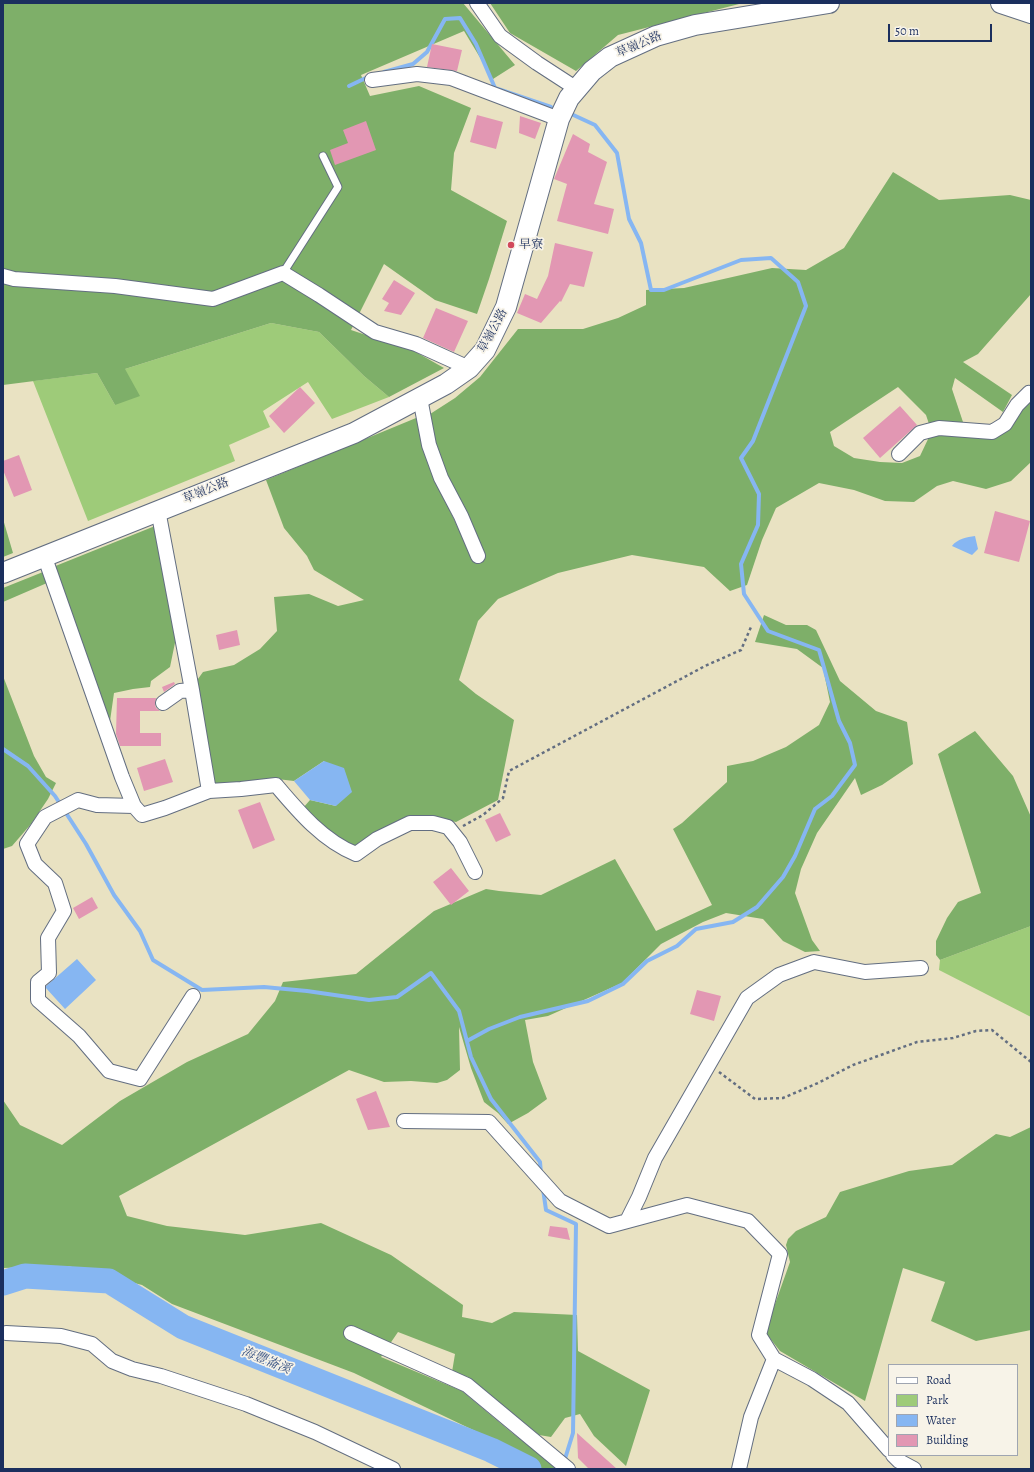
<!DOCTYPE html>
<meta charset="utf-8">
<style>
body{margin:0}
#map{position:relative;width:1034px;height:1472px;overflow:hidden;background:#e9e2c2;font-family:Alegreya,serif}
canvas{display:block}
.frame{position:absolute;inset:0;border:4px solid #1b2f5e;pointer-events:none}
.legend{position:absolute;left:888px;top:1364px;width:130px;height:92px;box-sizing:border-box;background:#f7f3e8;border:1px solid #9fa5b1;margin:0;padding:5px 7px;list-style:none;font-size:12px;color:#1b2f5e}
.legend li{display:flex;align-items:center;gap:8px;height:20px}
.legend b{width:20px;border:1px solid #9fa5b1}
.scale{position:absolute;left:888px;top:24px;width:104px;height:18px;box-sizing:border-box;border:2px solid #1b2f5e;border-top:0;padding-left:5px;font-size:12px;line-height:14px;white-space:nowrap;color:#1b2f5e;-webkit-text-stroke:3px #f7f3e8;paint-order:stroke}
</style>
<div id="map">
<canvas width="1034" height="1472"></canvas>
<div class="frame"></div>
<ul class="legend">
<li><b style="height:5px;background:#fff"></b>Road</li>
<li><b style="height:11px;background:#9ecb79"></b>Park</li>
<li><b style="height:11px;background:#86b6f2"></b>Water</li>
<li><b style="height:11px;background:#e297b3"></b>Building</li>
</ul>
<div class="scale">50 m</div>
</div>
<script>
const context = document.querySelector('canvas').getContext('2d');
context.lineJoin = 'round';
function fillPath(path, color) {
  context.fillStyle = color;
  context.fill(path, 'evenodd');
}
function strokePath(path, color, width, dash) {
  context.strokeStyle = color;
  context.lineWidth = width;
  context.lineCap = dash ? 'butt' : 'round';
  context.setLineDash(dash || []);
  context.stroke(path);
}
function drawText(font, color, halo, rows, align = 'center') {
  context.font = font + ' Alegreya,"Noto Serif TC",serif';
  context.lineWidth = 3.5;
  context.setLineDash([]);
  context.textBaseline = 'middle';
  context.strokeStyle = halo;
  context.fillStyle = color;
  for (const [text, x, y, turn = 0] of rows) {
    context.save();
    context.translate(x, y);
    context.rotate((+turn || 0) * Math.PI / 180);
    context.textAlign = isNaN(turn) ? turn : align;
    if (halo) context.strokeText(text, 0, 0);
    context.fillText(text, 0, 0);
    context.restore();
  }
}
const green = new Path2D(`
 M271 323 319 332 364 376 389 397 332 419 308 382 263 411 270 427 229 445 235 461 88 521 33 381 97 373 115 405 125 369Z
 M1031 926V1017L939 970 940 960Z`);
const forest = new Path2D(`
 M3 3H463L515 65 493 79 464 31 361 75 370 96 419 86 471 108 454 153 451 190 507 221 489 279 477 314 435 300 384 264 351 330 414 351 444 368 389 397 364 376 319 332 271 323 125 369 140 396 115 405 97 373 3 385Z
 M490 3H743L618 35 576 71 510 33Z
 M893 172 939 200 1010 195 1031 200V294L978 354 963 362 1012 395 1003 412 955 378 952 389 963 422 929 424 926 415 898 387 830 432 834 446 854 458 880 462 902 463 920 456 929 437 946 433 979 438 1018 414 1028 403H1031V462L1011 481 986 489 953 481 937 486 914 502 885 501 854 490 819 483 776 508 762 540 747 585 730 591 704 567 632 555 558 573 498 599 478 621 459 680 476 694 514 720 498 800 456 822 436 818 357 847 340 841 303 808 310 800 336 806 324 761 294 781 277 779 210 785 190 690 203 672 234 665 260 649 277 631 274 597 309 594 338 606 364 600 314 570 307 556 284 528 266 480 416 418 436 481 474 562 438 455 427 416 455 398 480 377 518 329H583L618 318 646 305V290L684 288 772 268 806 270 844 248Z
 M3 519 13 553 3 557Z
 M155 526 177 633 170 667 151 681 150 687 133 689 114 693 110 721 53 567Z
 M43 572 47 583 3 602V588Z
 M764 615 786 625H807L816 630 840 681 876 711 907 722 913 764 882 785 861 795 855 778 817 833 801 869 795 893 812 940 820 951 805 952 783 941 763 919 726 913 703 922 661 944 622 983 548 1016 525 1020 533 1062 547 1099 528 1113 508 1124 498 1113 484 1102 471 1068 459 1027 460 1070 447 1080 437 1083 411 1081 384 1082 349 1070 119 1196 127 1216 167 1226 245 1235 321 1223 391 1255 463 1305 462 1317 492 1323 514 1312 577 1315 578 1351 650 1390 626 1466 594 1436 580 1414 565 1418 551 1437 539 1435 468 1377 452 1372 455 1354 398 1332 381 1357 462 1391 511 1432 559 1469H537L519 1452 354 1373 172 1304 142 1285 68 1266 3 1268V1100L20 1125 62 1145 120 1101 187 1062 248 1034 275 1001 283 982 356 974 434 911 486 889 499 891 541 895 615 859 656 931 712 905 673 829 682 823 727 782V766L753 761 786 747 819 725 830 702 823 668 797 649 755 642Z
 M3 676 34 756 46 777 56 783 48 799 31 824 12 846 3 849Z
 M975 731 1013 776 1031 817V926L940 960 936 955V941L947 918 958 902 981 893 938 754Z
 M1031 1127V1330L976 1341 931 1321 945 1282 903 1268 865 1401 780 1351 765 1332 790 1262 786 1245 788 1239 796 1231 826 1217 840 1192 909 1171 952 1165 996 1134 1010 1137Z`);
const water = new Path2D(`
 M975 536 978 549 972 555 952 546C957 539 967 537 975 536Z
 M324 761 344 768 352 792 336 806 310 800 294 781Z
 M77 959 96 980 65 1009 45 987Z`);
const stream = new Path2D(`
 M384 72 413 64 427 52 445 19 460 18 476 44 495 88 551 107
 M349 86 370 76
 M3 749 28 766 55 796 86 844 114 895 140 931 153 960 202 990 264 987 307 991 369 1000 397 997 431 973 459 1011 471 1057 491 1099 540 1162 541 1174
 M467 1041 489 1029 520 1017 588 1001 623 984 647 961 677 946 696 929 733 922 757 907 783 877 795 856 815 809 832 796 855 765 850 743 839 721 819 650 768 631 744 594 741 564 758 525 759 494 741 458 753 441 806 306 798 282 771 258 741 260 664 290H651L641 243 629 219 617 153 595 125 569 113
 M543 1189 546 1210 576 1224 573 1433 564 1462`);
const river = new Path2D(`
 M3 1283 25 1276 109 1281 183 1327 491 1450 529 1469`);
const building = new Path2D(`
 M432 44 462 50 457 71 427 67Z
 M477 115 503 122 496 149 470 142Z
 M520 116 541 123 535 139 519 133Z
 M366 121 376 150 335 165 330 150 348 143 343 130Z
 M573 134 590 144 588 152 607 162 594 204 614 209 608 234 557 221 567 184 554 179Z
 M555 243 593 252 584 287 570 284 561 302 560 301 541 323 517 313 525 294 537 299 548 276Z
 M394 280 415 293 401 315 384 311 389 303 382 299Z
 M436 308 468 321 454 352 423 338Z
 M300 387 315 403 284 433 269 416Z
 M900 406 917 425 880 458 863 438Z
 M19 455 32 490 14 497 3 470V461Z
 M995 511 1030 521 1019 562 984 553Z
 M237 630 240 645 219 650 216 635Z
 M174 682 175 684 164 692 162 687Z
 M117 698H156L155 704 156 708 160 711H140V733H161V746H120L116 734Z
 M165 759 173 782 144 791 137 768Z
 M260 802 275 840 253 849 238 810Z
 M500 813 511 835 496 842 485 820Z
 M451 868 469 891 451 905 433 882Z
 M92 897 98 908 79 919 73 908Z
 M697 990 721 996 714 1021 690 1014Z
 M376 1091 390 1127 368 1130 356 1099Z
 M550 1226 567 1228 570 1240 548 1236Z
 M577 1433 617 1469H589L578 1458Z`);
const path = new Path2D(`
 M463 826 483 815 503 798 509 771 705 666 741 650 751 627
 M719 1072 755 1099 783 1098 818 1083 853 1065 917 1042 953 1038 976 1031 992 1030 1031 1062`);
const service = new Path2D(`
 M283 273 338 187 323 156`);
const minor = new Path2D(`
 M477 3 500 36 537 63 577 89
 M372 80 417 74 451 78 559 119
 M3 276 14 279 115 286 213 299 283 273 319 295 375 332 416 344 469 368
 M420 398 429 445 441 478 461 516 478 556
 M899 454 920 433 939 428 992 432 1005 424 1017 405 1029 393 1031 394
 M158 510 192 690 209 791
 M44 555 122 777 134 806 97 805 78 800 45 817 27 844 35 864 55 883 64 911 48 938 49 973 38 982V1000L79 1036 109 1071 140 1079 193 996
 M163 703 180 691 192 690
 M134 806 142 815 165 808 209 791 241 789 276 785C298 811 323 841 356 854L377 839 410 823H433L448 827 460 842 475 872
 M404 1121 489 1122 560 1201 609 1226 687 1205 748 1221 780 1254 759 1335 774 1359
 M627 1221 639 1197 655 1158 747 998 779 975 814 962 865 972 921 968
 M6 1333 61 1336 92 1344 112 1361 132 1369 161 1376 246 1404 315 1432 393 1469
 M351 1333 467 1385 568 1469
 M893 1455 899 1461 914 1469
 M739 1469 751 1417 774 1359 812 1379 848 1403 889 1450`);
const secondary = new Path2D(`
 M1001 3 1031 13
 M3 573 354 433 446 384 469 368 485 350 506 307 559 119 569 98 592 71 610 57 656 36 695 25 829 3`);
const markers = [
 [511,245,4,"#d1495b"]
];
const streetNames = [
 ["草嶺公路",639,45,-23],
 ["草嶺公路",493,331,-62],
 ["草嶺公路",206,491,-22]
];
const poiNames = [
 ["早寮",519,245]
];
const waterNames = [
 ["海豐崙溪",266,1361,22]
];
fillPath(green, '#9ecb79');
fillPath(forest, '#7eaf69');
fillPath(water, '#86b6f2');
strokePath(stream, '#86b6f2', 4);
strokePath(river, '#86b6f2', 25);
fillPath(building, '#e297b3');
strokePath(service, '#636e81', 9);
strokePath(minor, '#636e81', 16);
strokePath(secondary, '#636e81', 22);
strokePath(path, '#636e81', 2.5, [3, 3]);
strokePath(service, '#fff', 7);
strokePath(minor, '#fff', 14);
strokePath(secondary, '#fff', 20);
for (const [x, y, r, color] of markers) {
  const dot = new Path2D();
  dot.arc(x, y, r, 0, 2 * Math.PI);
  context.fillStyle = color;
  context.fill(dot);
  strokePath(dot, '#f7f3e8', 1.5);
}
drawText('12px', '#1b2f5e', '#f7f3e8', streetNames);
drawText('12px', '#1b2f5e', '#f7f3e8', poiNames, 'left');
drawText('italic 13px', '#365183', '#f7f3e8', waterNames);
</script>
